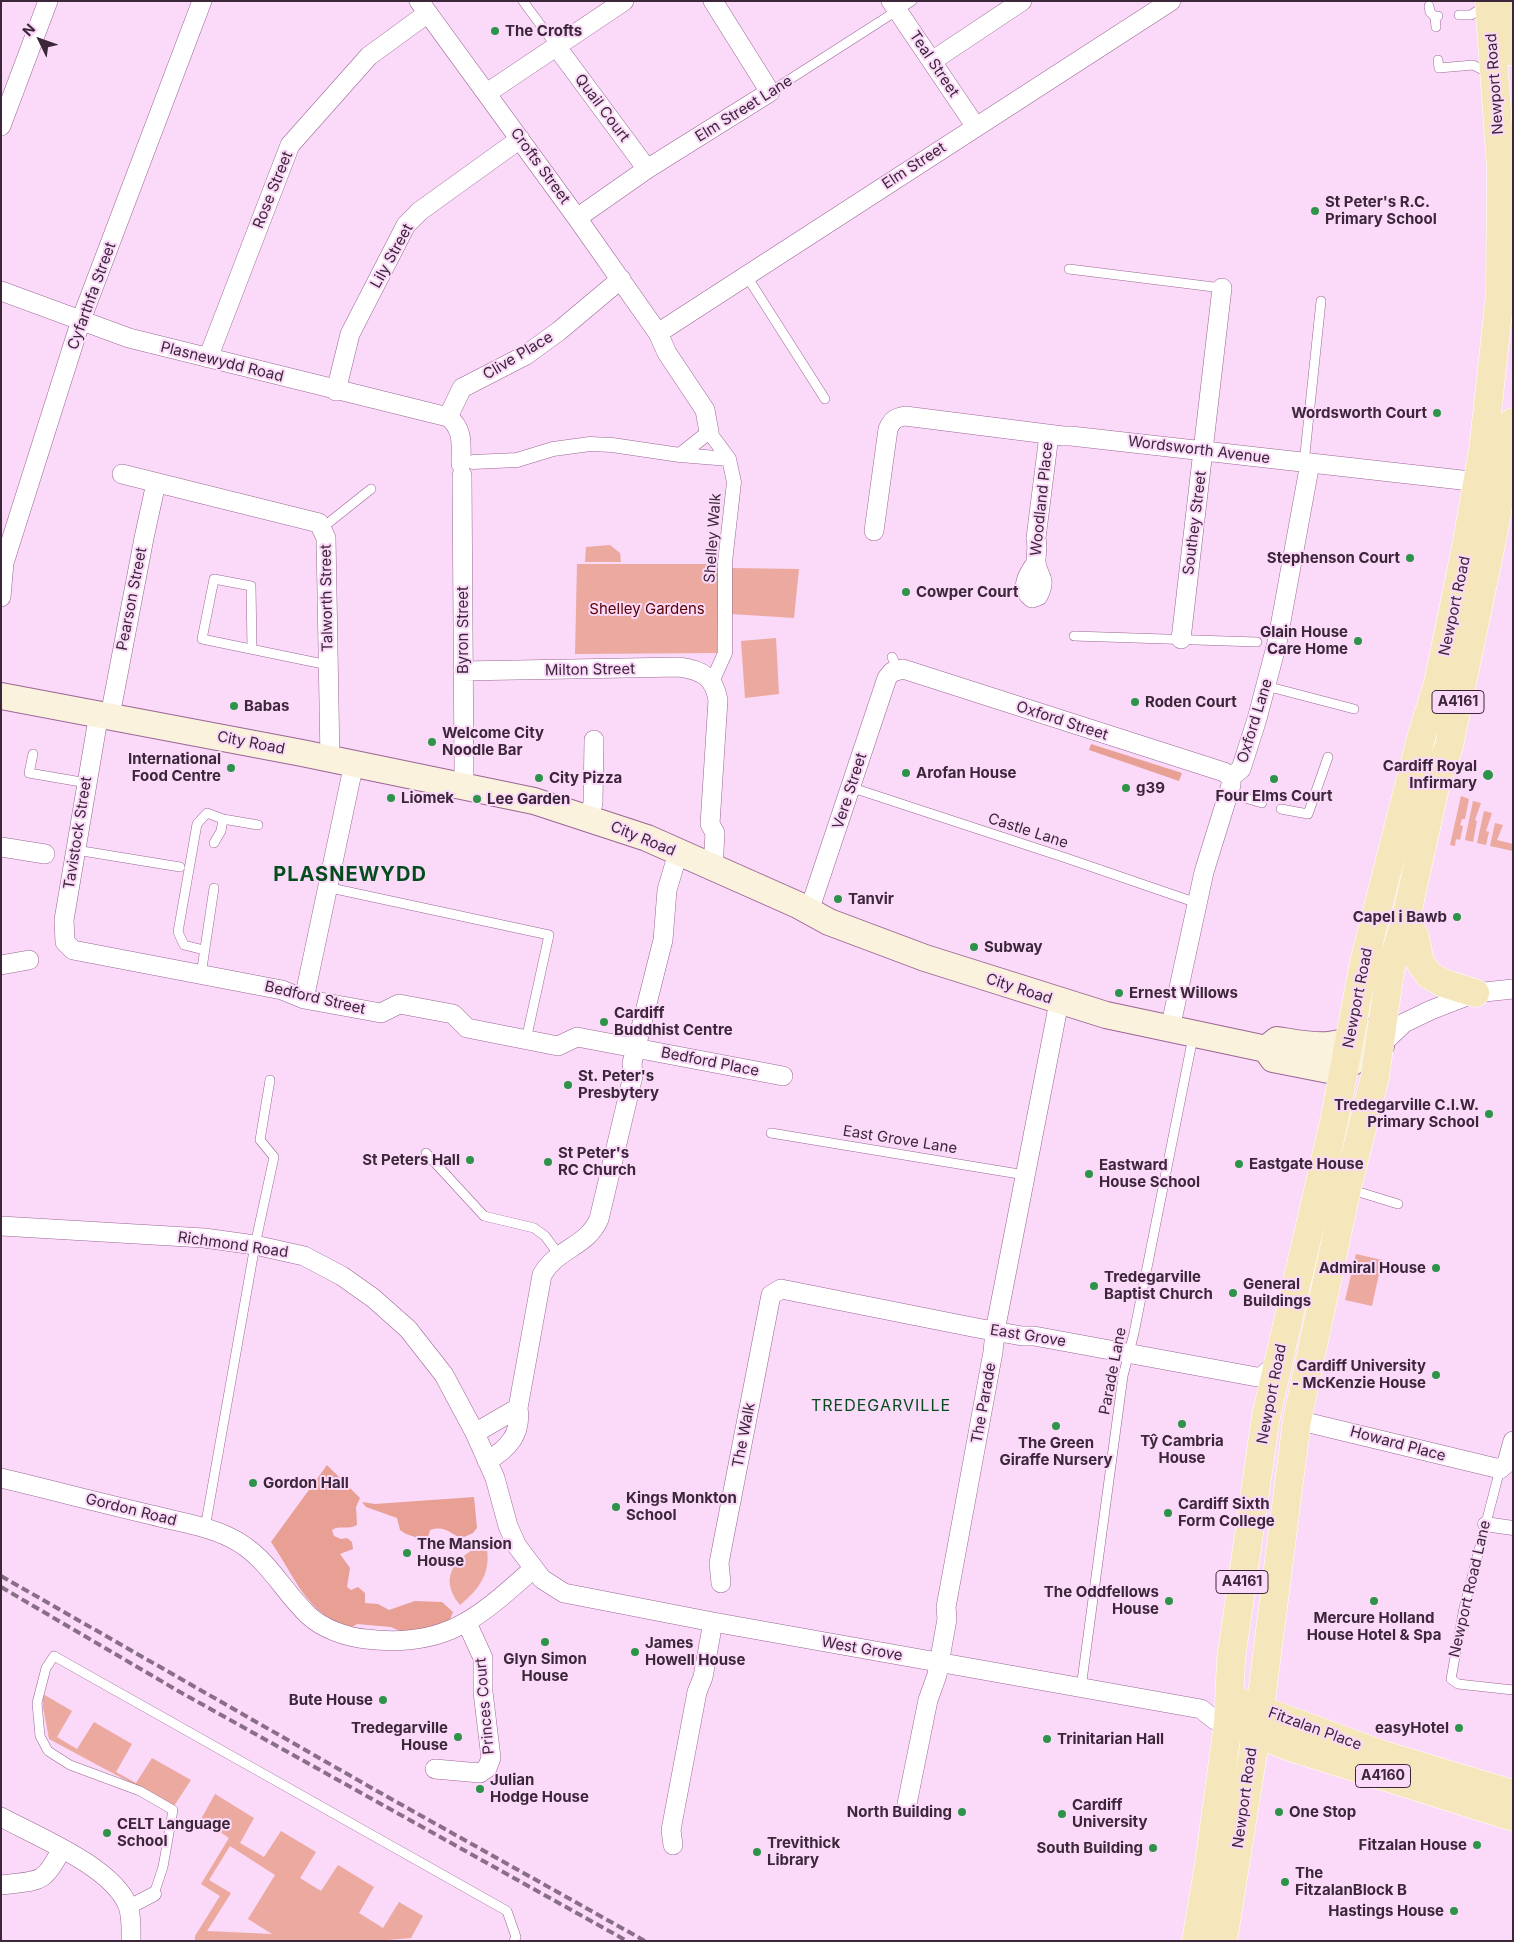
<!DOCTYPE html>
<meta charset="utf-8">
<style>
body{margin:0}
#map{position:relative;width:1514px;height:1942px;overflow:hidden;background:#fbd9f8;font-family:Inter,sans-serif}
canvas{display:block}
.frame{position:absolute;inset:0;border:2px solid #3c263a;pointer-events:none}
.north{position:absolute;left:15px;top:15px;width:50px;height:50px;-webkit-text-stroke:4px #fbd9f8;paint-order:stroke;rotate:312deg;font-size:14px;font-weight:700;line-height:20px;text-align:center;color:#3c263a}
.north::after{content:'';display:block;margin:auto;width:18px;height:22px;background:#3c263a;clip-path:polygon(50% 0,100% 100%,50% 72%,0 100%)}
</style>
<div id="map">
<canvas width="1514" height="1942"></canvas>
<div class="frame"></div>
<div class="north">N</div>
</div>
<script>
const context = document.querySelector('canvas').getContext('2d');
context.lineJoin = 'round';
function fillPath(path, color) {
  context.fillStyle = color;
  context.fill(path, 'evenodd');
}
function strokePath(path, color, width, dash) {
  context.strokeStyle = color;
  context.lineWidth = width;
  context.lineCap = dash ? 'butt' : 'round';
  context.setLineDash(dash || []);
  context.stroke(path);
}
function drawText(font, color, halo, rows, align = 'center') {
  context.font = font + ' Inter,sans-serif';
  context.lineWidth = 4;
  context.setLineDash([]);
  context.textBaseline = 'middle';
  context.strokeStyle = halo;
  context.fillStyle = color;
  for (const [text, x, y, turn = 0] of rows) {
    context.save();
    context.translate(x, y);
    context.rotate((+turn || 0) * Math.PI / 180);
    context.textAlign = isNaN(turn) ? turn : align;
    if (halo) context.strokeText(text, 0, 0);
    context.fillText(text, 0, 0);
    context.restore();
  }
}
const green = new Path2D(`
 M610 545 620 553 621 562H585L586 547Z
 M577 564H719L717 653 575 654Z
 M731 568 799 569 794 618 731 614Z
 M776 638 779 694 745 698 741 641Z
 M1461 796 1469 799 1465 819H1462L1460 825 1463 826 1460 840 1456 839 1455 846 1450 845Z
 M1473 801 1481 803 1475 820 1477 821 1473 842 1465 840Z
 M1484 811 1492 813 1486 831 1489 832 1486 845 1477 843Z
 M1495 823 1503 825 1497 840 1513 844V851L1490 846Z
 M1356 1254 1382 1260 1372 1306 1345 1300Z
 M486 1544C492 1571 481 1588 460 1605 436 1576 458 1554 486 1544Z
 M43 1694 72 1711 57 1737 77 1749 94 1722 132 1744 116 1772 136 1783 152 1758 191 1780 174 1806 49 1739 43 1707Z
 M215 1794 254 1818 240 1843 264 1857 281 1831 316 1852 300 1878 321 1891 338 1865 374 1887 359 1913 383 1928 399 1902 423 1916 411 1938 376 1941H195V1936L220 1896 201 1884 229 1838 201 1819ZM230 1846 275 1875 248 1919 272 1934 207 1931 231 1893 209 1880Z`);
const forest = new Path2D(`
 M1091 744 1182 773 1179 781 1089 750Z
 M327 1465 360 1498 356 1507 357 1525C348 1530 339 1525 332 1530L334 1536 341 1539 347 1538 352 1542 353 1549 340 1554 350 1568 347 1587 351 1590 358 1587 365 1593V1603L378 1604 389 1610 415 1601 442 1602 453 1612 449 1622 440 1630 400 1631 391 1627 357 1624 351 1628C306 1615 295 1576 271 1542Z
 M474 1497 477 1528 473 1533 462 1538C448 1533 446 1525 430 1530L427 1541 406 1534 400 1530 397 1518 366 1507 362 1502 375 1504Z`);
const service = new Path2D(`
 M523 1 556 46
 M1429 6 1430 12 1435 17
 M1459 15H1471L1486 5
 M1436 27 1435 17 1438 16
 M1438 60 1439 68 1473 65 1489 73
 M770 92 912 1
 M1069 269 1222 288
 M746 275 825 399
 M1304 463 1321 301
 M322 528 371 489
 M1074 636 1257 642
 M252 649 251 586 214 579 202 639C244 648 286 656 328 665
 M892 657 898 670
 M1266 686 1354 709
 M33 754 29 773 87 783
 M852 785 859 790 1066 858 1197 903
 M1229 793 1262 803
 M1281 809 1308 814 1328 757
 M214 843 221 831 223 819
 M76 850 180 867
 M326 887 549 935 526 1040
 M204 950 184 945 178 932 197 824 207 813 223 819 258 825
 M201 975 214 888
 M771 1133 1025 1175
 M426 1153 484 1216 534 1228 545 1236 559 1255
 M1349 1189 1398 1204
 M1500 1469 1464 1608 1451 1679 1458 1684 1513 1690
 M205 1528 255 1245 274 1157 260 1140 270 1080
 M1081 1688 1123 1376 1134 1333 1193 1037
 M154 1894 163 1867 173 1810 140 1791 70 1765 48 1751 40 1736 37 1703 46 1668 54 1656 507 1911 516 1937 514 1941`);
const pedestrian = new Path2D(`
 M680 455 729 459
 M473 462 517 460 553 449 590 444 612 445 680 455 709 432 729 459 734 482 725 562V653L712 682
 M1485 1524 1513 1528
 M129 1907 154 1894`);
const minor = new Path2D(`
 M419 1 577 218 658 333 667 353 705 410 709 432
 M891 1 976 127
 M556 46 647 169
 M932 61 1022 1
 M487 93 624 1
 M1 126 48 1
 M577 218 647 169 770 92 713 1
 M1 291 129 338 448 417C464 429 461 445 461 464
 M658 333 1171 1
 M208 358 290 145 369 56 428 13
 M336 391 350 334 406 225 420 211 520 139
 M448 417 462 388 526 355 559 331 621 279
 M122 474 319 523 326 538 330 759
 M874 531 888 429C892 420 895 418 905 416L1063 436H1071L1488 483
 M1036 563C1028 574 1019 588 1032 598L1038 596C1048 577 1037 577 1036 562 1036 553 1038 547 1036 538L1049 435
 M1 597 4 563 81 320 202 1
 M1181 639 1222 288
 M463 671 679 667C702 670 714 677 718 700L710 824 715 833 713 868
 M99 713 64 920 65 942 73 950 282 990 304 999 381 1013 399 1004 453 1014 467 1028 558 1046 577 1037 783 1076
 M110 716 144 538 156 483
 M1231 777 1241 769 1257 719 1277 643 1310 463
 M461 785 464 773 462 475
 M589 818 593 803 594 740
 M1 847 45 854
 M809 911 887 678 892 672 903 669 1224 772 1231 777
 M1 965 29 960
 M304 999 354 763
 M1170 1029 1204 872 1231 785V777
 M1381 1045 1404 1023 1431 1010 1475 993 1513 989
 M1 1226 204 1238 255 1245 304 1256 342 1276 373 1298 408 1329 444 1375 475 1433 495 1478 508 1526 517 1546 542 1579 564 1593 713 1622 1201 1709 1215 1720 1228 1724
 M1297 1420 1500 1469 1507 1463 1513 1441
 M475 1433 518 1408
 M487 1461C508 1449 522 1434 518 1408L542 1275C556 1249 587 1247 599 1219L633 1076 632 1063 663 940 667 890 678 853
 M1 1478C51 1490 101 1503 152 1515 178 1522 207 1526 231 1538 266 1555 281 1589 308 1615 323 1629 346 1637 366 1639 445 1649 478 1618 533 1569
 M721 1583 719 1563 771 1295 781 1289 977 1328 1022 1336H1034L1257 1377H1261L1276 1365
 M435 1769 480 1773 487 1768 491 1758 483 1692V1658L467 1623
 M907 1804 928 1700 937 1675 947 1619 946 1607 993 1352 995 1331 1059 1002
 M1 1817C38 1837 113 1867 128 1906 132 1917 131 1930 131 1941
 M673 1845 671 1830 697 1692 703 1677 713 1622
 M1 1885C38 1880 43 1886 61 1850`);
const secondary = new Path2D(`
 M1 696 302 753 534 801 647 838 798 905 829 922 925 958 1106 1015 1266 1049 1273 1059 1329 1070 1344 1067 1381 1045
 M1266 1049 1277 1040C1315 1046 1332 1051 1367 1032`);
const primary = new Path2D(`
 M1508 1 1513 52
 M1406 918 1415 937 1420 962 1429 975 1443 983 1475 993
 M1242 1703 1383 1755 1513 1794
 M1239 1727 1293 1748 1513 1817
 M1196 1941 1209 1864 1228 1724 1231 1659 1266 1416 1335 1117 1364 962 1421 738 1438 683 1466 547 1483 450 1500 295 1501 168 1489 1
 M1223 1941 1260 1709 1297 1420 1347 1188 1375 1077 1390 971 1406 918 1436 783 1449 746 1493 535 1513 422`);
const rail = new Path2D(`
 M1 1576 377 1791 645 1941
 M1 1587 180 1692 627 1941`);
const markers = [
 [495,31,5,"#2c9349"],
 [1315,211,5,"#2c9349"],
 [1437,413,5,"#2c9349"],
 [1410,558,5,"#2c9349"],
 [906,592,5,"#2c9349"],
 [1358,641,5,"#2c9349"],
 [1135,702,5,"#2c9349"],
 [234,706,5,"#2c9349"],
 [432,742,5,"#2c9349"],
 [231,768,5,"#2c9349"],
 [906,773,5,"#2c9349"],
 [1488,775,6,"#2c9349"],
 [539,778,5,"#2c9349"],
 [1274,779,5,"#2c9349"],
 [1126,788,5,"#2c9349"],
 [391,798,5,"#2c9349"],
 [477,799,5,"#2c9349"],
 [838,899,5,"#2c9349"],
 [1457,917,5,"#2c9349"],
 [974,947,5,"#2c9349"],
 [1119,993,5,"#2c9349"],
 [604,1022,5,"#2c9349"],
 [568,1085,5,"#2c9349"],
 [1489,1114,5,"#2c9349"],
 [470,1160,5,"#2c9349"],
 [548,1162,5,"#2c9349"],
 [1239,1164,5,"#2c9349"],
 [1089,1174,5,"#2c9349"],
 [1436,1268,5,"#2c9349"],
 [1094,1286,5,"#2c9349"],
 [1233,1293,5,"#2c9349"],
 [1436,1375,5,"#2c9349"],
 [1182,1424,5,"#2c9349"],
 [1056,1426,5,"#2c9349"],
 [253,1483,5,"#2c9349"],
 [616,1507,5,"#2c9349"],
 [1168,1513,5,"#2c9349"],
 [407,1553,5,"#2c9349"],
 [1169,1601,5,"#2c9349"],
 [1374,1601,5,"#2c9349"],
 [545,1642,5,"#2c9349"],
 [635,1652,5,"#2c9349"],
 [383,1700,5,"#2c9349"],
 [1459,1728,5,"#2c9349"],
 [458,1737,5,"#2c9349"],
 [1047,1739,5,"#2c9349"],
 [480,1789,5,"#2c9349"],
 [962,1812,5,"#2c9349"],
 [1279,1812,5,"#2c9349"],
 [1062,1814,5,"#2c9349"],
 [107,1833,5,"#2c9349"],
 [1477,1845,5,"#2c9349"],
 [1153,1848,5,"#2c9349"],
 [757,1852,5,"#2c9349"],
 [1285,1882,5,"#2c9349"],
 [1454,1911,5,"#2c9349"]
];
const shields = [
 [1458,702,52],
 [1242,1582,52],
 [1383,1776,55]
];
const shieldNames = [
 ["A4161",1458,702],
 ["A4161",1242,1582],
 ["A4160",1383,1776]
];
const poiNames = [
 ["The Crofts",505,31],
 ["St Peter's R.C.",1325,202],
 ["Primary School",1325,219],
 ["Wordsworth Court",1427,413,"right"],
 ["Stephenson Court",1400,558,"right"],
 ["Cowper Court",916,592],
 ["Glain House",1348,632,"right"],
 ["Care Home",1348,649,"right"],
 ["Roden Court",1145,702],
 ["Babas",244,706],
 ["Welcome City",442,733],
 ["Noodle Bar",442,750],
 ["International",221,759,"right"],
 ["Food Centre",221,776,"right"],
 ["Cardiff Royal",1477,766,"right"],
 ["Infirmary",1477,783,"right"],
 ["Arofan House",916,773],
 ["City Pizza",549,778],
 ["g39",1136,788],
 ["Four Elms Court",1274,796,"center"],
 ["Liomek",401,798],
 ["Lee Garden",487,799],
 ["Tanvir",848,899],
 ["Capel i Bawb",1447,917,"right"],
 ["Subway",984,947],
 ["Ernest Willows",1129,993],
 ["Cardiff",614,1013],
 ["Buddhist Centre",614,1030],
 ["St. Peter's",578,1076],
 ["Presbytery",578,1093],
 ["Tredegarville C.I.W.",1479,1105,"right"],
 ["Primary School",1479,1122,"right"],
 ["St Peter's",558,1153],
 ["RC Church",558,1170],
 ["St Peters Hall",460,1160,"right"],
 ["Eastgate House",1249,1164],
 ["Eastward",1099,1165],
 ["House School",1099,1182],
 ["Admiral House",1426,1268,"right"],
 ["Tredegarville",1104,1277],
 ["Baptist Church",1104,1294],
 ["General",1243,1284],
 ["Buildings",1243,1301],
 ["Cardiff University",1426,1366,"right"],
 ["- McKenzie House",1426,1383,"right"],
 ["Tŷ Cambria",1182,1441,"center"],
 ["House",1182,1458,"center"],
 ["The Green",1056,1443,"center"],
 ["Giraffe Nursery",1056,1460,"center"],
 ["Gordon Hall",263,1483],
 ["Kings Monkton",626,1498],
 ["School",626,1515],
 ["Cardiff Sixth",1178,1504],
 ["Form College",1178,1521],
 ["The Mansion",417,1544],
 ["House",417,1561],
 ["The Oddfellows",1159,1592,"right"],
 ["House",1159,1609,"right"],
 ["Mercure Holland",1374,1618,"center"],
 ["House Hotel & Spa",1374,1635,"center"],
 ["James",645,1643],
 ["Howell House",645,1660],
 ["Glyn Simon",545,1659,"center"],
 ["House",545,1676,"center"],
 ["Bute House",373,1700,"right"],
 ["Tredegarville",448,1728,"right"],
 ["House",448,1745,"right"],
 ["easyHotel",1449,1728,"right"],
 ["Trinitarian Hall",1057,1739],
 ["Julian",490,1780],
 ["Hodge House",490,1797],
 ["Cardiff",1072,1805],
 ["University",1072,1822],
 ["North Building",952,1812,"right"],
 ["One Stop",1289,1812],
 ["CELT Language",117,1824],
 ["School",117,1841],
 ["Trevithick",767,1843],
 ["Library",767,1860],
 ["Fitzalan House",1467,1845,"right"],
 ["South Building",1143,1848,"right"],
 ["The",1295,1873],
 ["FitzalanBlock B",1295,1890],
 ["Hastings House",1444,1911,"right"]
];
const streetNames = [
 ["Teal Street",934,64,56],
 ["Newport Road",1495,84,-94],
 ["Quail Court",602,108,53],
 ["Elm Street Lane",744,109,-32],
 ["Crofts Street",540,166,54],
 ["Elm Street",914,166,-33],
 ["Rose Street",273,190,-68],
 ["Lily Street",392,256,-61],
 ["Cyfarthfa Street",92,296,-70],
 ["Clive Place",518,356,-31],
 ["Plasnewydd Road",222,362,14],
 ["Wordsworth Avenue",1199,450,7],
 ["Woodland Place",1042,499,-84],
 ["Southey Street",1195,523,-83],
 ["Shelley Walk",713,538,-86],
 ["Talworth Street",327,598,-91],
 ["Pearson Street",132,599,-79],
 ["Newport Road",1455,606,-78],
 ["Byron Street",463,630,-90],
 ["Milton Street",590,670,-1],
 ["Oxford Street",1062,721,18],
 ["Oxford Lane",1255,721,-73],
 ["City Road",251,743,11],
 ["Vere Street",850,791,-72],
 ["Castle Lane",1028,831,18],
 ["Tavistock Street",78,833,-81],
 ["City Road",643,839,22],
 ["City Road",1019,989,18],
 ["Bedford Street",315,998,13],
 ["Newport Road",1358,998,-79],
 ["Bedford Place",710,1062,11],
 ["East Grove Lane",900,1140,9],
 ["Richmond Road",233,1245,8],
 ["East Grove",1028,1336,9],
 ["Parade Lane",1113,1371,-79],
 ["Newport Road",1272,1394,-79],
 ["The Parade",984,1403,-80],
 ["The Walk",744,1435,-79],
 ["Howard Place",1398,1444,15],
 ["Gordon Road",131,1510,14],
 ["Newport Road Lane",1470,1589,-77],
 ["West Grove",862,1649,10],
 ["Princes Court",485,1706,-95],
 ["Fitzalan Place",1315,1729,20],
 ["Newport Road",1245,1798,-82]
];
const parkNames = [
 ["Shelley Gardens",647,609]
];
const neighbourhoodNames = [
 ["TREDEGARVILLE",881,1406]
];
const districtNames = [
 ["PLASNEWYDD",350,875]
];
fillPath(green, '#eba99f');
fillPath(forest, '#e8a095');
strokePath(service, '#996696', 10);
strokePath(pedestrian, '#996696', 15);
strokePath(minor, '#996696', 20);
strokePath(secondary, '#996696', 28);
strokePath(primary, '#fff', 29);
strokePath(service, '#fff', 9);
strokePath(pedestrian, '#fff', 14);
strokePath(minor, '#fff', 19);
strokePath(secondary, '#faf2dd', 26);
strokePath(primary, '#f6e6bc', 28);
strokePath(rail, '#896e87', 4, [8, 4]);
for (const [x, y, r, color] of markers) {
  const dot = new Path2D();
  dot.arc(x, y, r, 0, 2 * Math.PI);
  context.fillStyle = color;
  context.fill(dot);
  strokePath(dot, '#fbd9f8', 2);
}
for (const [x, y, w] of shields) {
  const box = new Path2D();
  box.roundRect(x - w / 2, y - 11.5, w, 23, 4);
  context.fillStyle = '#fbd9f8';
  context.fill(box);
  strokePath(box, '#3c263a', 1);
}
drawText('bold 14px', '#3c263a', null, shieldNames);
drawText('bold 15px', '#3c263a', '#fbd9f8', poiNames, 'left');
drawText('15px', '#3c263a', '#fbd9f8', streetNames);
drawText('15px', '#590201', '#fbd9f8', parkNames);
context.letterSpacing = '1px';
drawText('16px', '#044c1e', '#fbd9f8', neighbourhoodNames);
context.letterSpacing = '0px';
context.letterSpacing = '1px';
drawText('bold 20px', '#044c1e', '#fbd9f8', districtNames);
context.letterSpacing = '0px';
</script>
